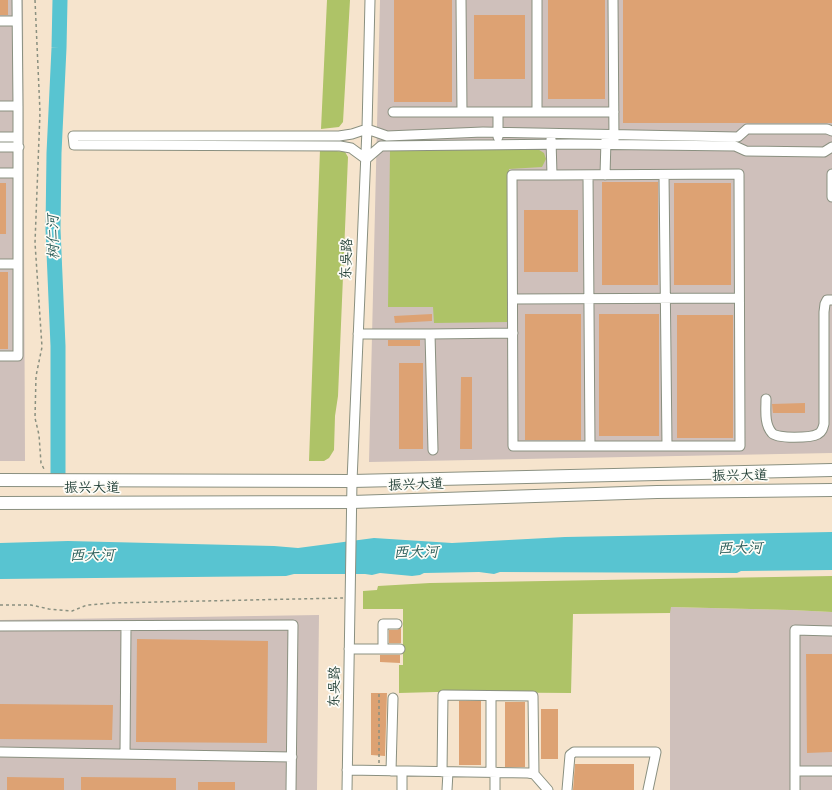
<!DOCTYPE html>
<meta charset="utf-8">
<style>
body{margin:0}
canvas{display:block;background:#f6e4cd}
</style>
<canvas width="832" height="790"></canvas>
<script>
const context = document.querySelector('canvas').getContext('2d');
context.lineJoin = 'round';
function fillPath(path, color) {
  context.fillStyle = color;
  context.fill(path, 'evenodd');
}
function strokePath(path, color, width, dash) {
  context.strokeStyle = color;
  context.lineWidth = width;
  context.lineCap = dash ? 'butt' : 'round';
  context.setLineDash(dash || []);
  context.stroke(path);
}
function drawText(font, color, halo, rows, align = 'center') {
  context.font = font + ' Caveat,"LXGW WenKai TC",sans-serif';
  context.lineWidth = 3.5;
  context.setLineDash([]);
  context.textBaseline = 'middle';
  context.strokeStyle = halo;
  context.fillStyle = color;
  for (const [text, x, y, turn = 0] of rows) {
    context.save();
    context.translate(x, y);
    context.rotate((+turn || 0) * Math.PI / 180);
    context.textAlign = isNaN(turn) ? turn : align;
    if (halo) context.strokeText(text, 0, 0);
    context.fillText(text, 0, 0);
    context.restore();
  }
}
const industrial = new Path2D(`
 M0 0H23L25 461H0Z
 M380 0H832V453L369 462Z
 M670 607 791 610 832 612V790H670Z
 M319 615 317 790H0V620Z`);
const green = new Path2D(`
 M327 0H350L343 122 339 127 321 129Z
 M536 148 544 153 546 159 542 167 509 169V322L434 323 433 307H388L390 150Z
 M320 149 345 152 348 157 338 396 335 416 334 450 329 458 324 461H309Z
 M832 576V612L791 610 671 607 670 613 573 614 571 693 436 692 399 693V665H403V609H363V591L377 590 378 586 430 583Z`);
const water = new Path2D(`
 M832 532V570L741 571 737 573 500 572 494 574 479 572 424 573 420 575 412 576 380 573 372 575 365 574H294L286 576 0 579V543L68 541 274 546 298 548 374 538 452 543 565 537Z`);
const river = new Path2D(`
 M58 475V346L53 229 54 153 59 48 60 0`);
const building = new Path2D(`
 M0 0H8V15H0Z
 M394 0H452V102H394Z
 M548 0H605V99H548Z
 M623 0H832V123H623Z
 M474 15H525V79H474Z
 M602 182H658V285H602Z
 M0 183H6V234H0Z
 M674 183H731V285H674Z
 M524 210H578V272H524Z
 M0 272H8V349H0Z
 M432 314V321L395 323 394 316Z
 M525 314H581V440H525Z
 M599 314H659V436H599Z
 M677 315H733V438H677Z
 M388 340H420V346H388Z
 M399 363H423V449H399Z
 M461 377H472V449H460Z
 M805 403V413H773L772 404Z
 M401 628V643H389V630H397Z
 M137 639 268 641 267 743 136 742Z
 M806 654H832V752L807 753Z
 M380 655H400V663L380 662Z
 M371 693H387L385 756 371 755Z
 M459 701H481V765H459Z
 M505 702H525V767H505Z
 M0 704 113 705 112 740 0 739Z
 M541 709H558V759H541Z
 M575 764H634V790H573Z
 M7 777 64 778V790H7Z
 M81 777 176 778V790H81Z
 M198 782H235V790H198Z`);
const path = new Path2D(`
 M35 0 40 112 35 243 42 347 36 376 35 418 39 435 41 463 45 471
 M0 605H31L49 609 72 611 87 605 111 603 343 598
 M379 763V694`);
const minor = new Path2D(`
 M461 0 462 112
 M537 0V112
 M613 0 614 141
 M0 21H17
 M0 106H18L17 0
 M393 112H614
 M498 112V137
 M832 131 827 129H747L738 137 483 132 387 136 367 129 352 134 339 136H73L74 145 340 146 351 148 366 159 381 146 570 144 735 146 746 151 824 152 832 147
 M0 137H18
 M551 139 552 175H512L513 446H740L739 174 552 175
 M0 147H19
 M0 173H18
 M832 174V197
 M588 175 590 446
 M605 175 606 140
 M664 175 667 446
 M0 264H18
 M513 299 739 298
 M358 334H430
 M0 356H18V106
 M766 399C766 410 764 424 772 433 777 439 811 438 818 434 822 432 823 428 824 424V312L825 304 827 300H832
 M433 450 430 334 513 333
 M0 626 293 625 291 790
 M349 649H400
 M383 649V624H397
 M0 752 292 757
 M125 754 126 626
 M347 770 528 773 534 774 548 790
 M391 771 393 698
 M795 771H832
 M442 772 443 695 533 696 534 774
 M491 772V696
 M347 790 352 481 367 129 370 0
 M402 790V771
 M447 790 448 772
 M495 790V772
 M567 790 570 755 574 752H656L648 790
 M795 790V630L832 631`);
const major = new Path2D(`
 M0 480 352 481 832 470
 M0 503 352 502 657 492 832 490`);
const streetNames = [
 ["东吴路",347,259,-88],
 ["振兴大道",740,476,-1],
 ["振兴大道",416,485,-2],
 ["振兴大道",92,488],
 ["东吴路",335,687,-89]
];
const waterNames = [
 ["树仁河",54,237,-91],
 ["西大河",740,549,-1],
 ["西大河",416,553,-1],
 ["西大河",92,556,-1]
];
fillPath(industrial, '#cfc0bb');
fillPath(green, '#aec367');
fillPath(water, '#58c4d1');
strokePath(river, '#58c4d1', 15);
fillPath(building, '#dda273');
strokePath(minor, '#8a9080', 11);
strokePath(major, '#8a9080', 14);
strokePath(path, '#8a9080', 1.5, [3, 3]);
strokePath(minor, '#fff', 9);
strokePath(major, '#fff', 12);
drawText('14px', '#1f3d34', '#fdfcf7', streetNames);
drawText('italic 15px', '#2d5f5b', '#fdfcf7', waterNames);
</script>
